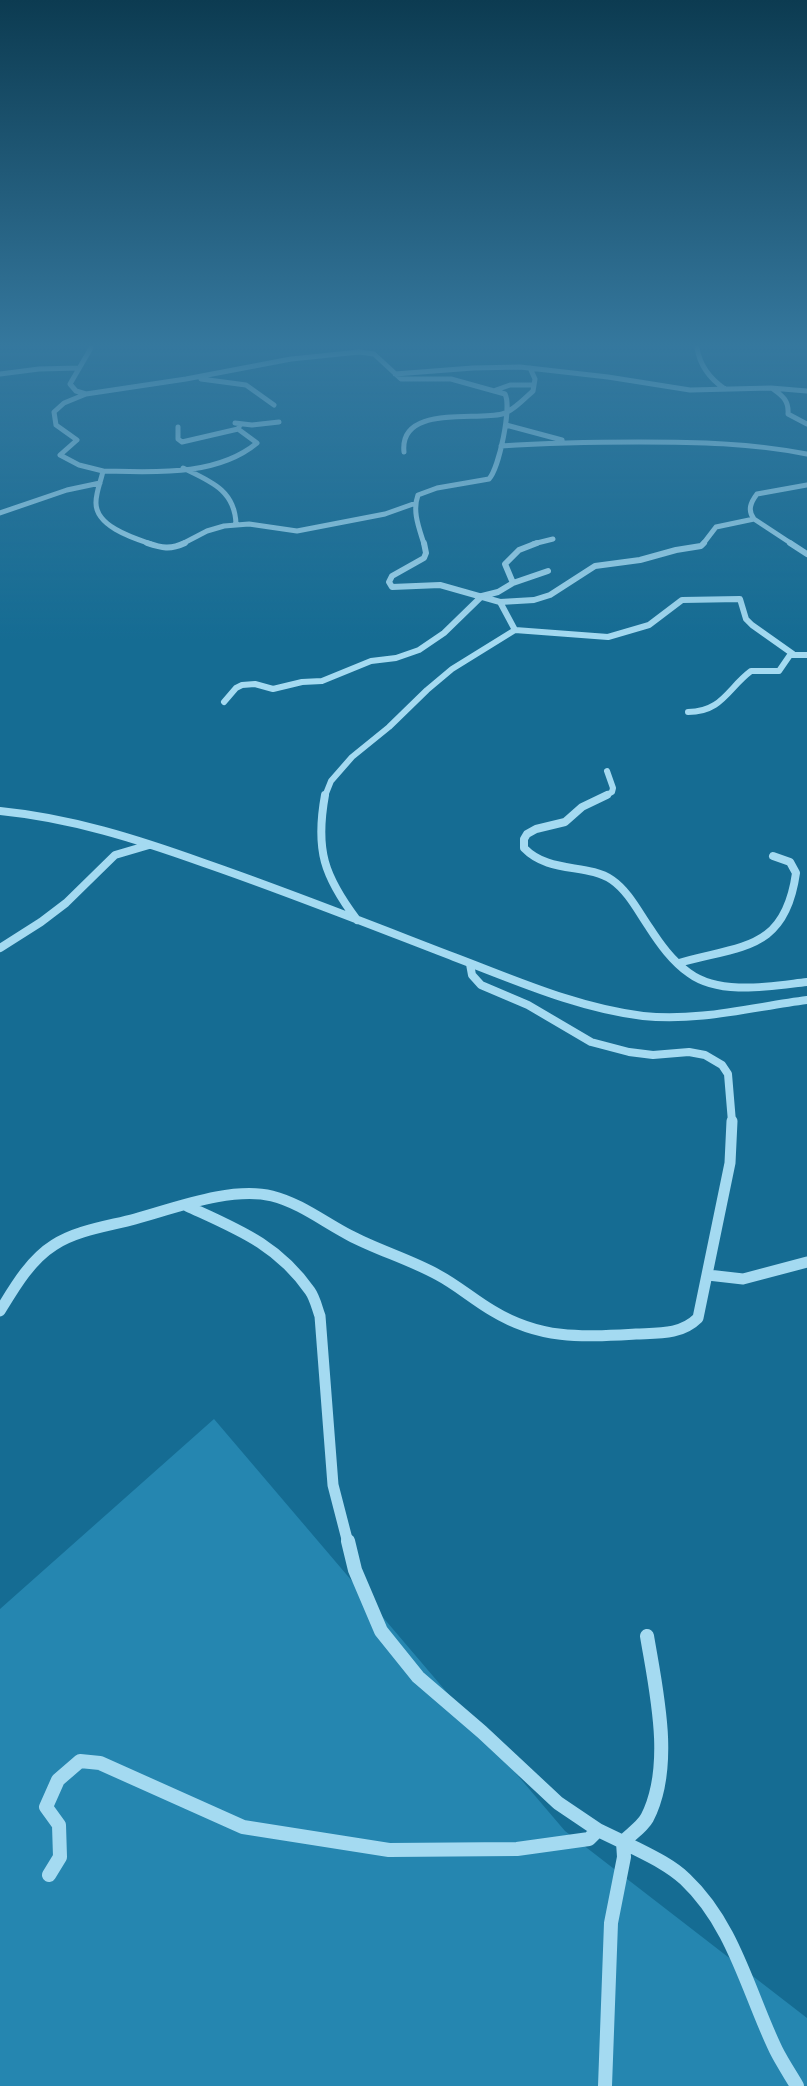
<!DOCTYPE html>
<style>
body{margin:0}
canvas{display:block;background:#156c93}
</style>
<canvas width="807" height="2086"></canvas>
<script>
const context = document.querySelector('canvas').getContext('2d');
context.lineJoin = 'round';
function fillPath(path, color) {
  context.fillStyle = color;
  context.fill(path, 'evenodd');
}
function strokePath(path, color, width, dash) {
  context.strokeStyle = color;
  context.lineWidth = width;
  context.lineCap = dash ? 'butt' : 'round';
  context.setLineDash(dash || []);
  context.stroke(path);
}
const green = new Path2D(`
 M214 1419 565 1831 807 2018V2086H0V1609Z`);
const minorFar4 = new Path2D(`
 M91 348 70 384 76 391 86 394 186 379 291 359 359 352 374 354 401 379H451L505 394C512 407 499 468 489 479L437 488 418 495C412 511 419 528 424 544
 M697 348C700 366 710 379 725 389
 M0 374 39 369 79 368
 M395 374 473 368 520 367 608 377 690 390 771 388 807 391
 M201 379 246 385 274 405
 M773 389C783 396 789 401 788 414L807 424
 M496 390 510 385H534
 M86 394 64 403 54 412 56 425 77 440 60 455 79 465 103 471C101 481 96 492 96 502 95 526 133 538 151 544
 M235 423 252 425 279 422
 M506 425 562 440
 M178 427V439L182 442 238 429
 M501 446C547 443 593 442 639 442 696 442 751 443 807 454
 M404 452C399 405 474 421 502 414 512 412 525 398 533 391L535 379 530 368
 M183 468C210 481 235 490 236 524
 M103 471C153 472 216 477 257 443L238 429 240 425
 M0 513 67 490 100 483
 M182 544 207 531 224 526 249 524 297 531 385 514 416 503
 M533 544 553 539
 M703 544 716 527 754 519
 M792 544 754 519C747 510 751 502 757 494L807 485`);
const minorFar3 = new Path2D(`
 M147 543C162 548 170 550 185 543
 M424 543 426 553 424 558 392 576 389 582 392 587 440 585 500 602 515 630
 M790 543 807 554
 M513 583 505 564 519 550 537 543
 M500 602 534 600 550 595 595 566 640 560 676 550 701 546 704 543
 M224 702 236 688 242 685 255 684 273 689 302 682 322 681 371 661 396 658 419 650 444 633 482 596 498 592 513 583 548 571
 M688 712C722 712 728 688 751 671H779L790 655H807
 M325 796 331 781 352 757 389 727 427 690 452 669 515 630 608 637 649 625 682 600 740 599 746 619 752 625 793 654
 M605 796 612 792 613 788 607 771`);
const minorFar2 = new Path2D(`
 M325 795C315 850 324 876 357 920
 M607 795 582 807 565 822 536 829 527 834 524 839V848C549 874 587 863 612 880 628 891 638 911 649 927 660 944 672 961 689 973 720 996 771 986 807 982
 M0 811C71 818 137 839 204 863 288 892 371 925 454 957 515 980 577 1008 643 1016 698 1022 753 1007 807 1000
 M0 948 41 922 66 903 115 855 149 845
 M679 963C742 945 785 951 796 873L790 862 773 856
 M470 964 472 975 481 985 528 1005 591 1042 629 1052 653 1055 689 1052 705 1055 722 1065 728 1074 732 1122`);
const minorFar1 = new Path2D(`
 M187 1206C237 1229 277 1244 310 1291 315 1298 317 1308 320 1316L333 1485 348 1543
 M708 1275 743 1279 807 1262
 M0 1311C14 1288 30 1260 54 1245 77 1230 109 1226 135 1219 175 1208 232 1186 272 1196 300 1203 324 1222 349 1235 377 1250 409 1259 438 1275 457 1285 474 1300 493 1311 541 1340 582 1337 636 1334 658 1333 681 1335 698 1318L730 1163 732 1121`);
const minor = new Path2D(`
 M348 1541 355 1570 381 1631 418 1677 482 1732 558 1803 598 1830 623 1842C631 1834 642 1827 647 1818 674 1766 656 1690 647 1636
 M623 1842C644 1853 668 1863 685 1879 734 1925 748 1992 776 2050 782 2062 790 2074 797 2086
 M49 1875 60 1857 59 1825 46 1807 58 1780 80 1761 100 1763 243 1827 389 1850 517 1849 589 1839 598 1830
 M605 2086 611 1923 624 1857 623 1842`);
fillPath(green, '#2586b0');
strokePath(minorFar4, '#a4daf1', 5);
strokePath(minorFar3, '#a4daf1', 6);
strokePath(minorFar2, '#a4daf1', 8);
strokePath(minorFar1, '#a4daf1', 11);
strokePath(minor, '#a4daf1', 14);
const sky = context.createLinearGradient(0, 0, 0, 640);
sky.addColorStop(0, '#0c3b51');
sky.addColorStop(0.54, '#35789e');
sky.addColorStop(1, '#35789e00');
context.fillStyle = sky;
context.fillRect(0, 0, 807, 640);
</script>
